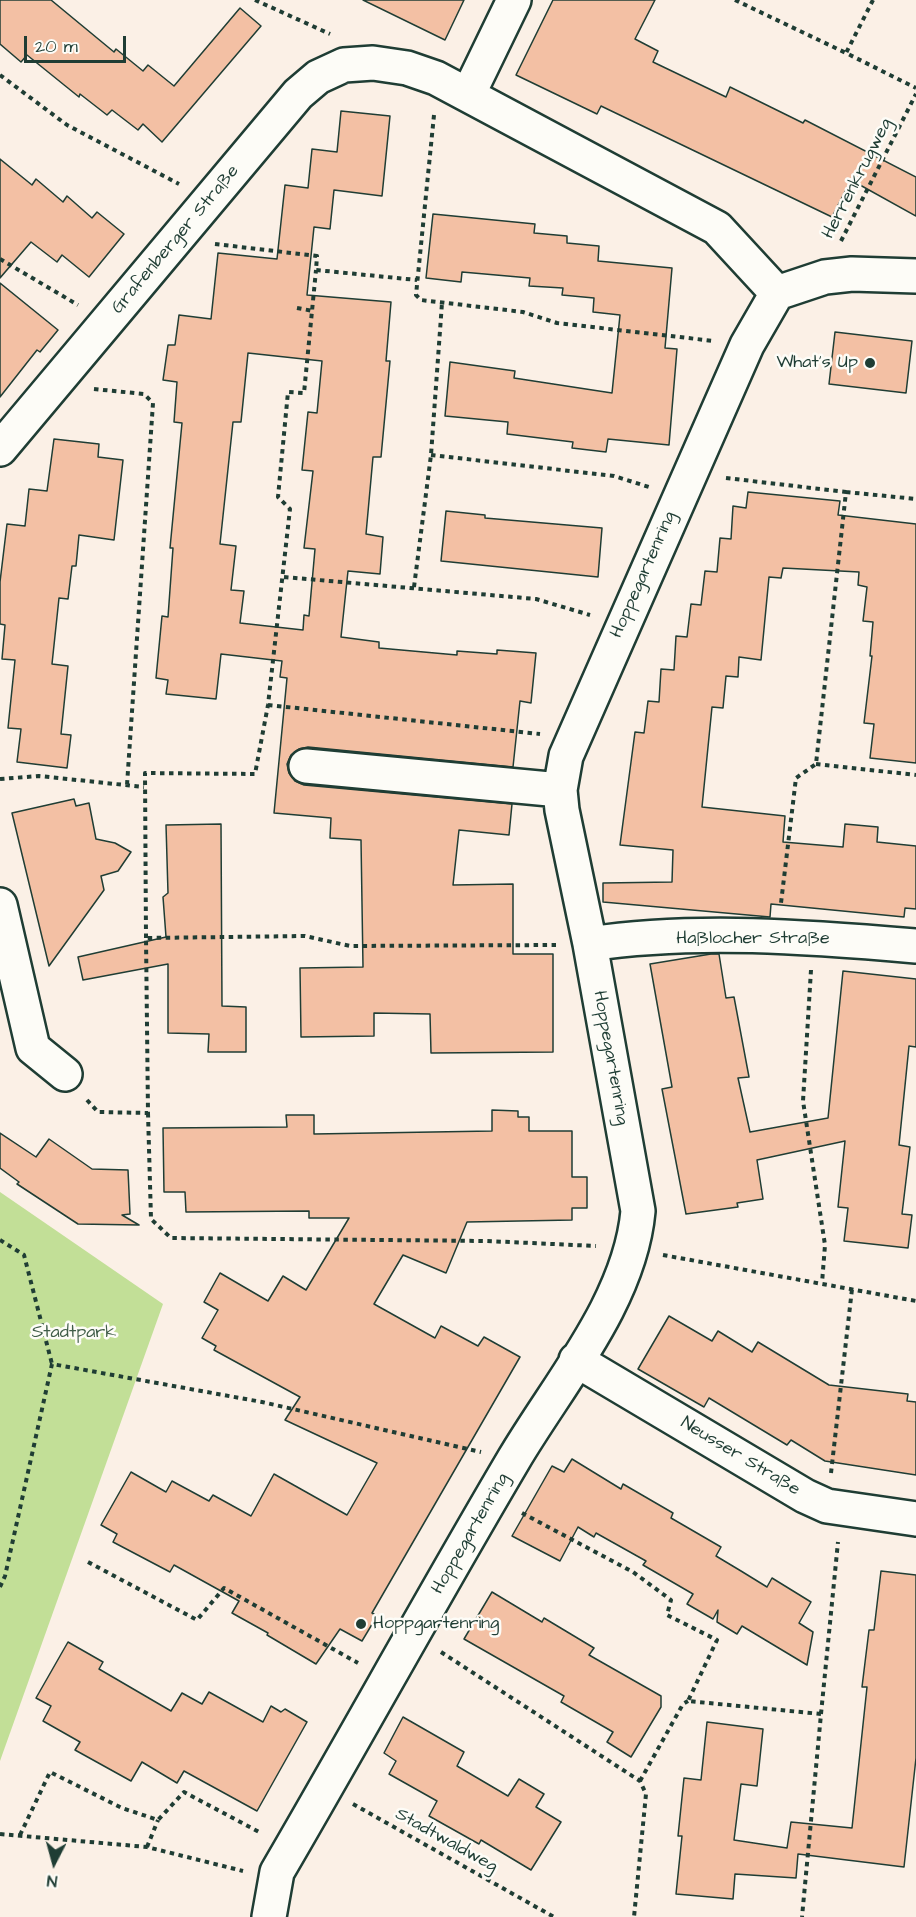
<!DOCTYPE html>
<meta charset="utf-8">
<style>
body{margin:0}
#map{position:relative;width:916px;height:1917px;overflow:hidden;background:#fbf0e6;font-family:"Architects Daughter",sans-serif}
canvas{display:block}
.north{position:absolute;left:24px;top:1833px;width:60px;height:60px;-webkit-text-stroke:4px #fdfcf7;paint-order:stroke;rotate:186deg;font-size:16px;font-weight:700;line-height:24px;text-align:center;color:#1f3d34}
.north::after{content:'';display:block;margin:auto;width:21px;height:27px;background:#1f3d34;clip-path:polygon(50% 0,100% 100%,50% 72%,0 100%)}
.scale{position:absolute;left:24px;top:36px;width:102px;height:27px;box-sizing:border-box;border:3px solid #1f3d34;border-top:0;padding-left:8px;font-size:18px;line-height:21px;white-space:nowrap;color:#1f3d34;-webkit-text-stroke:4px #fdfcf7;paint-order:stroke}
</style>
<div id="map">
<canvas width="916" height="1917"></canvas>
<div class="north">N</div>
<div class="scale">20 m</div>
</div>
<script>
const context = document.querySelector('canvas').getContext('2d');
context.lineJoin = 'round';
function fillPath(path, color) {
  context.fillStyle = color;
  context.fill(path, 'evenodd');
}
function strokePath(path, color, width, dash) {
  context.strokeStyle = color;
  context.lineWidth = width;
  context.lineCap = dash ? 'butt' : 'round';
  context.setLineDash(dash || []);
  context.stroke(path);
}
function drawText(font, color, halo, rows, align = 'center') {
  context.font = font + ' "Architects Daughter",sans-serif';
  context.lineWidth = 5;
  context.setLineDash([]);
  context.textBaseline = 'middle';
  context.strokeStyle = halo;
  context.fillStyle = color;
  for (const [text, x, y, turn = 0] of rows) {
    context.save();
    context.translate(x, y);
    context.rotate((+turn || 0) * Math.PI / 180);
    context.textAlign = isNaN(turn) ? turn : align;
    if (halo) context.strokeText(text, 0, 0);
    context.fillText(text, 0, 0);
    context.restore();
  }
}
const green = new Path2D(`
 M0 1192 163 1304 0 1761Z`);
const building = new Path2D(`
 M0 0H51L114 52 116 49 143 71 148 65 174 86 240 8 261 26 162 142 143 124 138 130 112 110 107 115 80 94 79 97 27 55 21 62 0 44Z
 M363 0H464L445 40Z
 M553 0H655L635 39 658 51 653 62 726 97 730 87 803 123 805 120 916 177V216L851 180 832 217 601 106 597 114 516 75Z
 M341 111 390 116 382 196 334 190 330 229 314 227 307 295 391 302 386 361H390L381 457H373L366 534 383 537 380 574 348 571 341 637 379 642V648L457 655V651L497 654V650L536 653 531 703 520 701 513 767 308 747 299 749 291 755 287 764 289 773 295 781 304 785 512 804 509 835 459 830 453 885 513 884V954H553V1052L431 1053 430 1014 374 1013V1036L301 1037 300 968 363 967 361 840 330 838 331 818 274 813 287 678 280 677 282 661 221 654 216 699 166 694 168 680 156 678 162 616 168 617 173 548H170L182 423 174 422 177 382 163 380 168 345H175L179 315 211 319 218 253 277 259 285 185 308 188 312 149 337 152ZM248 353 322 361 317 413 308 412 302 470 313 471 304 548 315 549 309 616 304 615 303 630 240 623 244 591 231 590 236 546 220 544 233 422H241Z
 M0 159 32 185 36 179 63 202 67 196 92 218 97 212 124 234 89 277 62 255 57 262 31 242 0 278Z
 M433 214 535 224 534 233 567 236V243L599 246 598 261 672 268 665 348 677 349 669 445 608 439 606 452 572 448 573 442 507 434 508 422 445 416 450 362 515 371 514 378 612 393 620 315 593 312 594 298 562 295 563 288 529 286 530 278 462 272 461 282 426 278Z
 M0 283 58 330 40 352 37 350 0 397Z
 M835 332 912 341 906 393 829 384Z
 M54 439 99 444 98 457 123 460 114 540 79 535 76 566H72L68 599 59 598 52 664 68 666 61 734 71 735 67 768 17 762 21 729 8 728 15 660 2 659 5 625 0 624V582L7 524 25 526 29 489 47 491Z
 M748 492 840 501 838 515 916 524V763L870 758 874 724 864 723 872 656H870L873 622 863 621 867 587 858 585 859 572 783 568 781 578 769 577 761 660 739 657 738 677 726 676 723 708 712 707 702 807 785 816 783 842 843 847 845 824 878 827 877 842 916 846V909L905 908 904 917 771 904 770 917 603 902V883L672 882 673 850 620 845 635 732 644 733 648 701 659 702 661 669 674 670 676 636 687 637 691 604 701 605 705 571 717 572 720 538 731 539 733 506 746 508Z
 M446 511 485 515V518L602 528 598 577 441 561Z
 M74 799 76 806 89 803 96 839 115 843 131 852 118 871 101 876 104 890 49 966 12 813Z
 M221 824 222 1006 246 1007V1052H208L209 1034 168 1033V964L83 980 78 957 166 937 163 897 168 893 166 825Z
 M711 954H719L726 998 734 997 749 1077 738 1078 750 1132 828 1118 843 971 916 979V1047L909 1046 899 1145 910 1147 902 1214 912 1215 908 1248 844 1241 848 1208 838 1207 845 1141 757 1160 763 1199 737 1203 738 1207 686 1214 662 1089 672 1087 650 964Z
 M492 1110 518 1111V1117H529V1131H572V1177H587V1208H572V1220L467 1222 446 1273 403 1255 374 1304 435 1338 441 1326 478 1346 484 1337 520 1357 372 1613 377 1616 362 1641 340 1629 316 1664 267 1635 268 1633 232 1613 239 1601 174 1565 170 1572 113 1542 117 1534 101 1525 131 1472 166 1492 172 1481 209 1501 213 1495 251 1516 274 1474 347 1515 377 1463 285 1420 300 1397 214 1350 216 1346 202 1338 218 1310 204 1302 220 1273 268 1301 283 1276 306 1290 349 1218H309V1211L186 1212 185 1192H164L163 1128 287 1127 286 1115H314V1134L492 1131Z
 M0 1133 36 1157 49 1139 92 1169 128 1170 130 1214 122 1215 139 1225 78 1224 17 1184 19 1182 0 1168Z
 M669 1316 712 1341 718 1331 752 1352 758 1342 829 1385 908 1394 907 1401 916 1402V1475L825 1461 791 1440 787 1445 709 1398 704 1407 638 1369Z
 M572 1459 621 1489 623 1484 673 1513 671 1518 721 1547 716 1556 741 1571 767 1587 772 1578 811 1602 799 1623 813 1632 807 1665 742 1626 737 1634 717 1622 718 1610 713 1619 687 1604 693 1594 643 1565 646 1561 596 1533 594 1537 578 1527 560 1561 512 1536 552 1466 564 1472Z
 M881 1571 916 1575V1758L904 1867 798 1854 796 1878 735 1874 733 1899 676 1894 682 1836H678L684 1778 701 1780 707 1722 763 1729 757 1786 741 1784 734 1840 787 1848 791 1822 852 1828 867 1687H862L869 1630H874Z
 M492 1592 542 1622 544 1618 594 1648 589 1655 661 1696V1707L631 1757 607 1742 613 1732 561 1702 564 1696 464 1639Z
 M68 1642 103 1662 99 1669 171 1711 182 1693 202 1704 209 1692 263 1722 271 1706 281 1712 285 1709 307 1722 257 1811 184 1771 177 1783 142 1762 131 1781 75 1750 80 1742 43 1721 51 1706 36 1698Z
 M403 1717 464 1752 457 1766 508 1796 519 1779 544 1794 536 1807 561 1822 531 1870 481 1840 479 1844 429 1816 437 1801 389 1774 396 1761 384 1753Z`);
const path = new Path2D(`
 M255 0 330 34
 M735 0 846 53
 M873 0 846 53 916 88
 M0 75 67 125 179 184
 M434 115 416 295 421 300 523 312 557 323 714 341
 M841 241 916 94
 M215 244 317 256 316 270 417 280
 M0 259 78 305
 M297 308 313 311
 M94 389 144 394 153 403 127 785
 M431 455 614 476 649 487
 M726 478 846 492 816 764 796 778 781 903
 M846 492 916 499
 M284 577 536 599 590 615
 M414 587 431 455 442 303
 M268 705 540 734
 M816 764 916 775
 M0 779 39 776 144 787
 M146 938 145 773 255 774 268 705 290 509 278 497 288 392 304 393 316 270
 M811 970 803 1101 825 1245 822 1283
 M87 1100 98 1112 148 1113 146 938 305 936 350 946 556 945
 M148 1113 151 1219 171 1238 487 1241 596 1246
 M0 1240 24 1255 52 1364
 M663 1255 916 1301
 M831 1473 852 1289
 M522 1513 633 1572 671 1600 667 1615 717 1640 688 1701 821 1714 802 1917
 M88 1562 197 1620 224 1588 358 1663
 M0 1587 5 1576 52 1364 262 1402 481 1452
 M441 1652 640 1781 646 1794 634 1917
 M821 1714 838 1542
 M640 1781 683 1704 688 1701
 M353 1804 554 1917
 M0 1834 147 1847 243 1871
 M20 1835 50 1772 122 1808 158 1820 184 1792 261 1833
 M147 1847 158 1820`);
const minor = new Path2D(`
 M468 95 514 0
 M0 449 298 94 318 77 344 65 373 63 407 68 436 78 717 228 777 293
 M306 766 560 790
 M0 905 33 1048 65 1074
 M590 944C695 928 810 937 916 946
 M576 1360 805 1496 827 1506 916 1519
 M269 1917 277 1872C357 1735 433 1596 514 1459 559 1383 630 1301 638 1211L590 944 562 810 560 790 566 756 747 345 777 293 825 277 852 274 916 276`);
const markers = [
 [870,363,6,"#1f3d34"],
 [361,1624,6,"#1f3d34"]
];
const streetNames = [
 ["Herrenkrugweg",858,179,-63],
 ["Grafenberger Straße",176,240,-50],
 ["Hoppegartenring",644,575,-66],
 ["Haßlocher Straße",753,939],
 ["Hoppegartenring",610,1058,80],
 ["Neusser Straße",740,1457,31],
 ["Hoppegartenring",471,1534,-60],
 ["Stadtwaldweg",446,1841,29]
];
const poiNames = [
 ["What's Up",858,363],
 ["Hoppgartenring",373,1624,"left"]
];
const parkNames = [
 ["Stadtpark",74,1333]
];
fillPath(green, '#c2df97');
fillPath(building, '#f3c0a4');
strokePath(building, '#1f3d34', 1.5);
strokePath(minor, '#1f3d34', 38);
strokePath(path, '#1f3d34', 4, [4.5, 4.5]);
strokePath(minor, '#fdfcf7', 33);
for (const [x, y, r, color] of markers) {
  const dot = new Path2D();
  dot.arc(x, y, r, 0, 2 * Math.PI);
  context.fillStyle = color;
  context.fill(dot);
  strokePath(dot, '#fdfcf7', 2);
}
drawText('18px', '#1f3d34', '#fdfcf7', streetNames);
drawText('18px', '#1f3d34', '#fdfcf7', poiNames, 'right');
drawText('18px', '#405d48', '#fdfcf7', parkNames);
</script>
